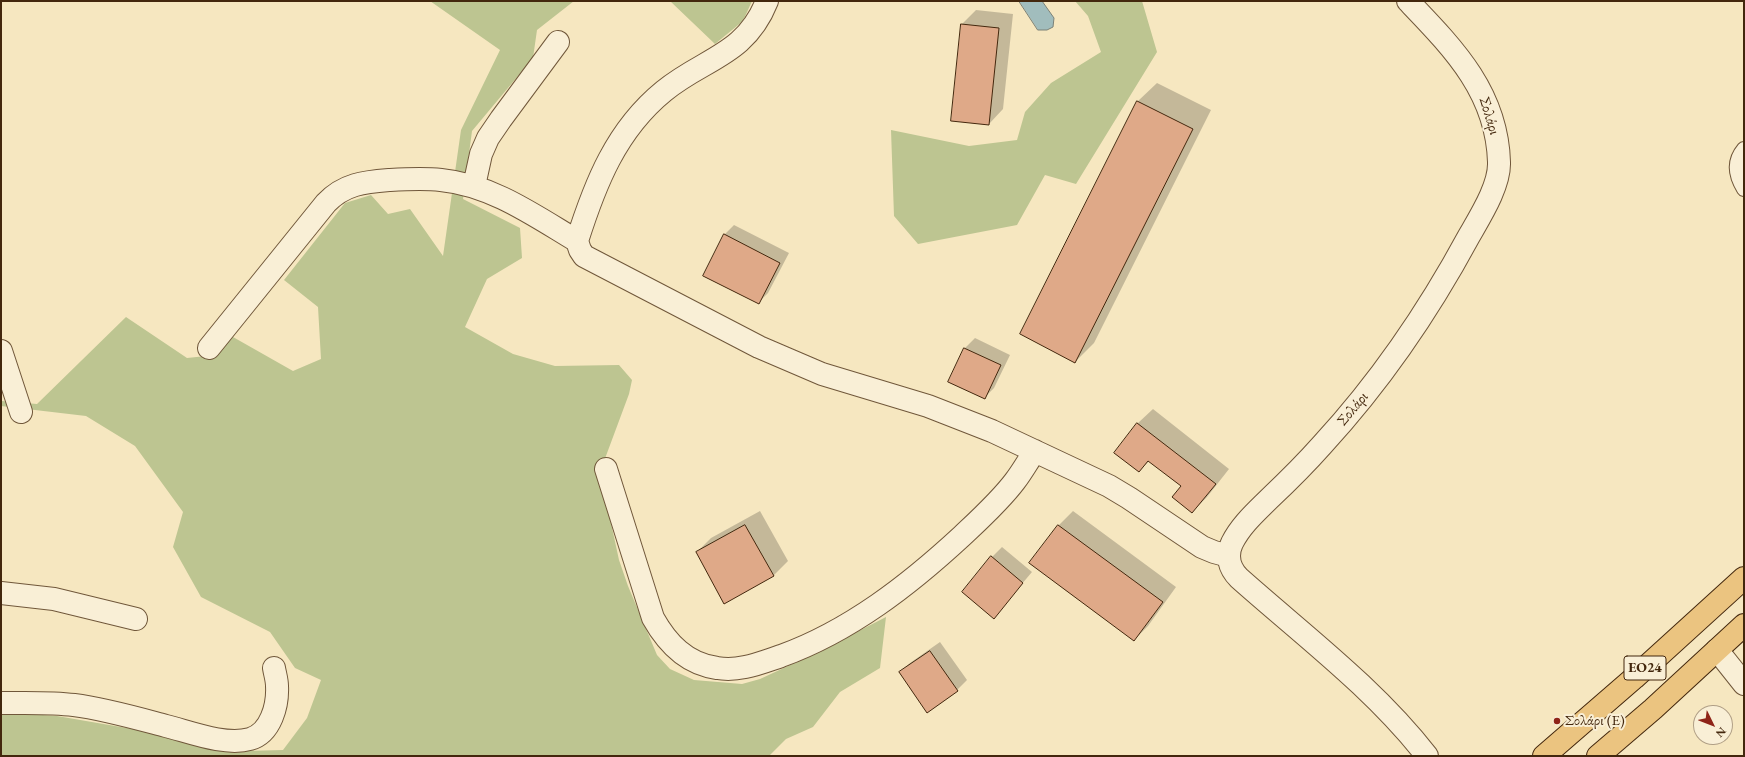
<!DOCTYPE html>
<meta charset="utf-8">
<style>
body{margin:0}
#map{position:relative;width:1745px;height:757px;overflow:hidden;background:#f6e7c0;font-family:"EB Garamond",serif}
canvas{display:block}
.frame{position:absolute;inset:0;border:2px solid #43270d;pointer-events:none}
.north{position:absolute;left:1693px;top:705px;width:40px;height:40px;box-sizing:border-box;background:#f9efd6;border:1px solid #b09f86;border-radius:50%;rotate:133deg;font-size:11px;font-weight:700;line-height:16px;text-align:center;color:#43270d}
.north::after{content:'';display:block;margin:auto;width:14px;height:18px;background:#8f2418;clip-path:polygon(50% 0,100% 100%,50% 72%,0 100%)}
</style>
<div id="map">
<canvas width="1745" height="757"></canvas>
<div class="frame"></div>
<div class="north">N</div>
</div>
<script>
const context = document.querySelector('canvas').getContext('2d');
context.lineJoin = 'round';
function fillPath(path, color) {
  context.fillStyle = color;
  context.fill(path, 'evenodd');
}
function strokePath(path, color, width, dash) {
  context.strokeStyle = color;
  context.lineWidth = width;
  context.lineCap = dash ? 'butt' : 'round';
  context.setLineDash(dash || []);
  context.stroke(path);
}
function drawText(font, color, halo, rows, align = 'center') {
  context.font = font + ' "EB Garamond",serif';
  context.lineWidth = 4;
  context.setLineDash([]);
  context.textBaseline = 'middle';
  context.strokeStyle = halo;
  context.fillStyle = color;
  for (const [text, x, y, turn = 0] of rows) {
    context.save();
    context.translate(x, y);
    context.rotate((+turn || 0) * Math.PI / 180);
    context.textAlign = isNaN(turn) ? turn : align;
    if (halo) context.strokeText(text, 0, 0);
    context.fillText(text, 0, 0);
    context.restore();
  }
}
const green = new Path2D(`
 M430 1H574L537 30 533 58 472 131 463 199 520 228 522 258 487 279 465 327 513 354 555 366 619 365 632 380 629 394 600 472 619 560 628 586 657 655 670 669 694 680 742 684 760 679 814 654 886 617 880 668 840 692 813 727 786 739 769 756 1 755V712L57 716 150 732 244 751 283 750 307 718 321 680 295 668 270 632 201 597 173 547 183 512 135 446 86 416 1 406V397L2 401 37 404 126 317 187 358 216 355 233 337 293 371 321 359 318 307 284 280 345 203 371 195 388 214 410 209 443 256 461 130 500 50Z
 M670 1H752L743 21 715 44Z
 M1075 1H1142L1157 52 1076 184 1045 175 1017 225 918 244 894 216 891 130 969 146 1017 140 1025 112 1051 83 1101 52 1088 16Z`);
const water = new Path2D(`
 M1019 1H1042L1054 18 1053 27 1047 30H1038Z`);
const shadow = new Path2D(`
 M976 10 1013 14 1003 109 989 124 962 24Z
 M1157 83 1211 110 1094 343 1075 362 1021 334 1138 101Z
 M734 225 789 253 768 293 758 303 724 235Z
 M975 338 1010 355 994 388 984 398 949 382 965 348Z
 M1153 409 1229 469 1207 497 1192 512 1182 486 1149 461 1139 471 1116 452 1138 423Z
 M760 511 788 561 773 576 697 552 711 538Z
 M1073 511 1176 587 1148 626 1134 640 1030 563 1059 525Z
 M1002 547 1032 572 994 617 992 557Z
 M940 642 967 680 957 690 928 711 900 672 910 663Z`);
const building = new Path2D(`
 M961 24 999 28 989 125 951 121Z
 M1137 101 1193 129 1075 363 1020 334Z
 M724 234 780 263 759 304 703 276Z
 M964 348 1001 365 985 399 948 382Z
 M1137 423 1216 484 1192 513 1172 497 1181 486 1148 461 1139 472 1114 453Z
 M745 525 774 576 724 604 696 552Z
 M1058 525 1163 602 1134 641 1029 563Z
 M991 556 1023 583 994 619 962 592Z
 M930 651 958 691 927 713 899 672Z`);
const service = new Path2D(`
 M1744 149C1733 162 1736 176 1744 189`);
const minor = new Path2D(`
 M767 1C745 56 704 58 664 91 616 130 595 184 577 241L580 250 584 256 759 347 822 374 928 406 992 431 1109 486 1129 498 1202 547 1214 552 1229 556
 M474 186 481 154 488 138 501 119 558 42
 M209 348 326 203C344 184 364 182 389 180 407 179 424 178 441 180 492 185 535 216 577 241
 M1 351 21 412
 M606 469 653 618C667 643 686 664 717 668 739 672 760 663 781 656 850 631 909 585 962 536 980 519 1000 501 1015 481 1022 472 1028 461 1035 451
 M1 593 54 599 136 619
 M1717 650 1744 684
 M1 703C25 703 51 702 74 705 105 709 136 718 166 726 190 732 225 746 250 739 271 733 278 705 277 686 277 680 275 674 274 668`);
const tertiary = new Path2D(`
 M1408 1C1453 48 1497 92 1499 162 1500 185 1481 215 1469 236 1428 312 1380 382 1322 445 1306 463 1288 481 1270 498 1256 512 1241 525 1232 543 1226 556 1229 568 1239 578 1303 635 1374 688 1427 756`);
const primary = new Path2D(`
 M1544 756 1634 678 1744 578
 M1598 756 1653 709 1744 625`);
const markers = [
 [1557,721,4,"#8f2418"]
];
const shields = [
 [1645,668,42]
];
const shieldNames = [
 ["ΕΟ24",1645,668]
];
const streetNames = [
 ["Σολάρι",1489,116,73],
 ["Σολάρι",1353,409,-50]
];
const poiNames = [
 ["Σολάρι (E)",1565,721]
];
fillPath(green, '#bdc591');
fillPath(water, '#a1bdbd');
strokePath(water, '#7b8177', 1);
fillPath(shadow, '#0003');
fillPath(building, '#dfa988');
strokePath(building, '#43270d', 1);
strokePath(service, '#70573a', 16);
strokePath(minor, '#70573a', 24);
strokePath(tertiary, '#70573a', 24);
strokePath(primary, '#43270d', 24);
strokePath(service, '#f9efd6', 14);
strokePath(minor, '#f9efd6', 22);
strokePath(tertiary, '#f9efd6', 22);
strokePath(primary, '#ebc480', 22);
for (const [x, y, r, color] of markers) {
  const dot = new Path2D();
  dot.arc(x, y, r, 0, 2 * Math.PI);
  context.fillStyle = color;
  context.fill(dot);
  strokePath(dot, '#f9efd6', 1.5);
}
for (const [x, y, w] of shields) {
  const box = new Path2D();
  box.roundRect(x - w / 2, y - 12, w, 24, 3);
  context.fillStyle = '#f9efd6';
  context.fill(box);
  strokePath(box, '#43270d', 1);
}
drawText('bold 14px', '#43270d', null, shieldNames);
drawText('15px', '#43270d', '#f9efd6', streetNames);
drawText('15px', '#43270d', '#f9efd6', poiNames, 'left');
</script>
